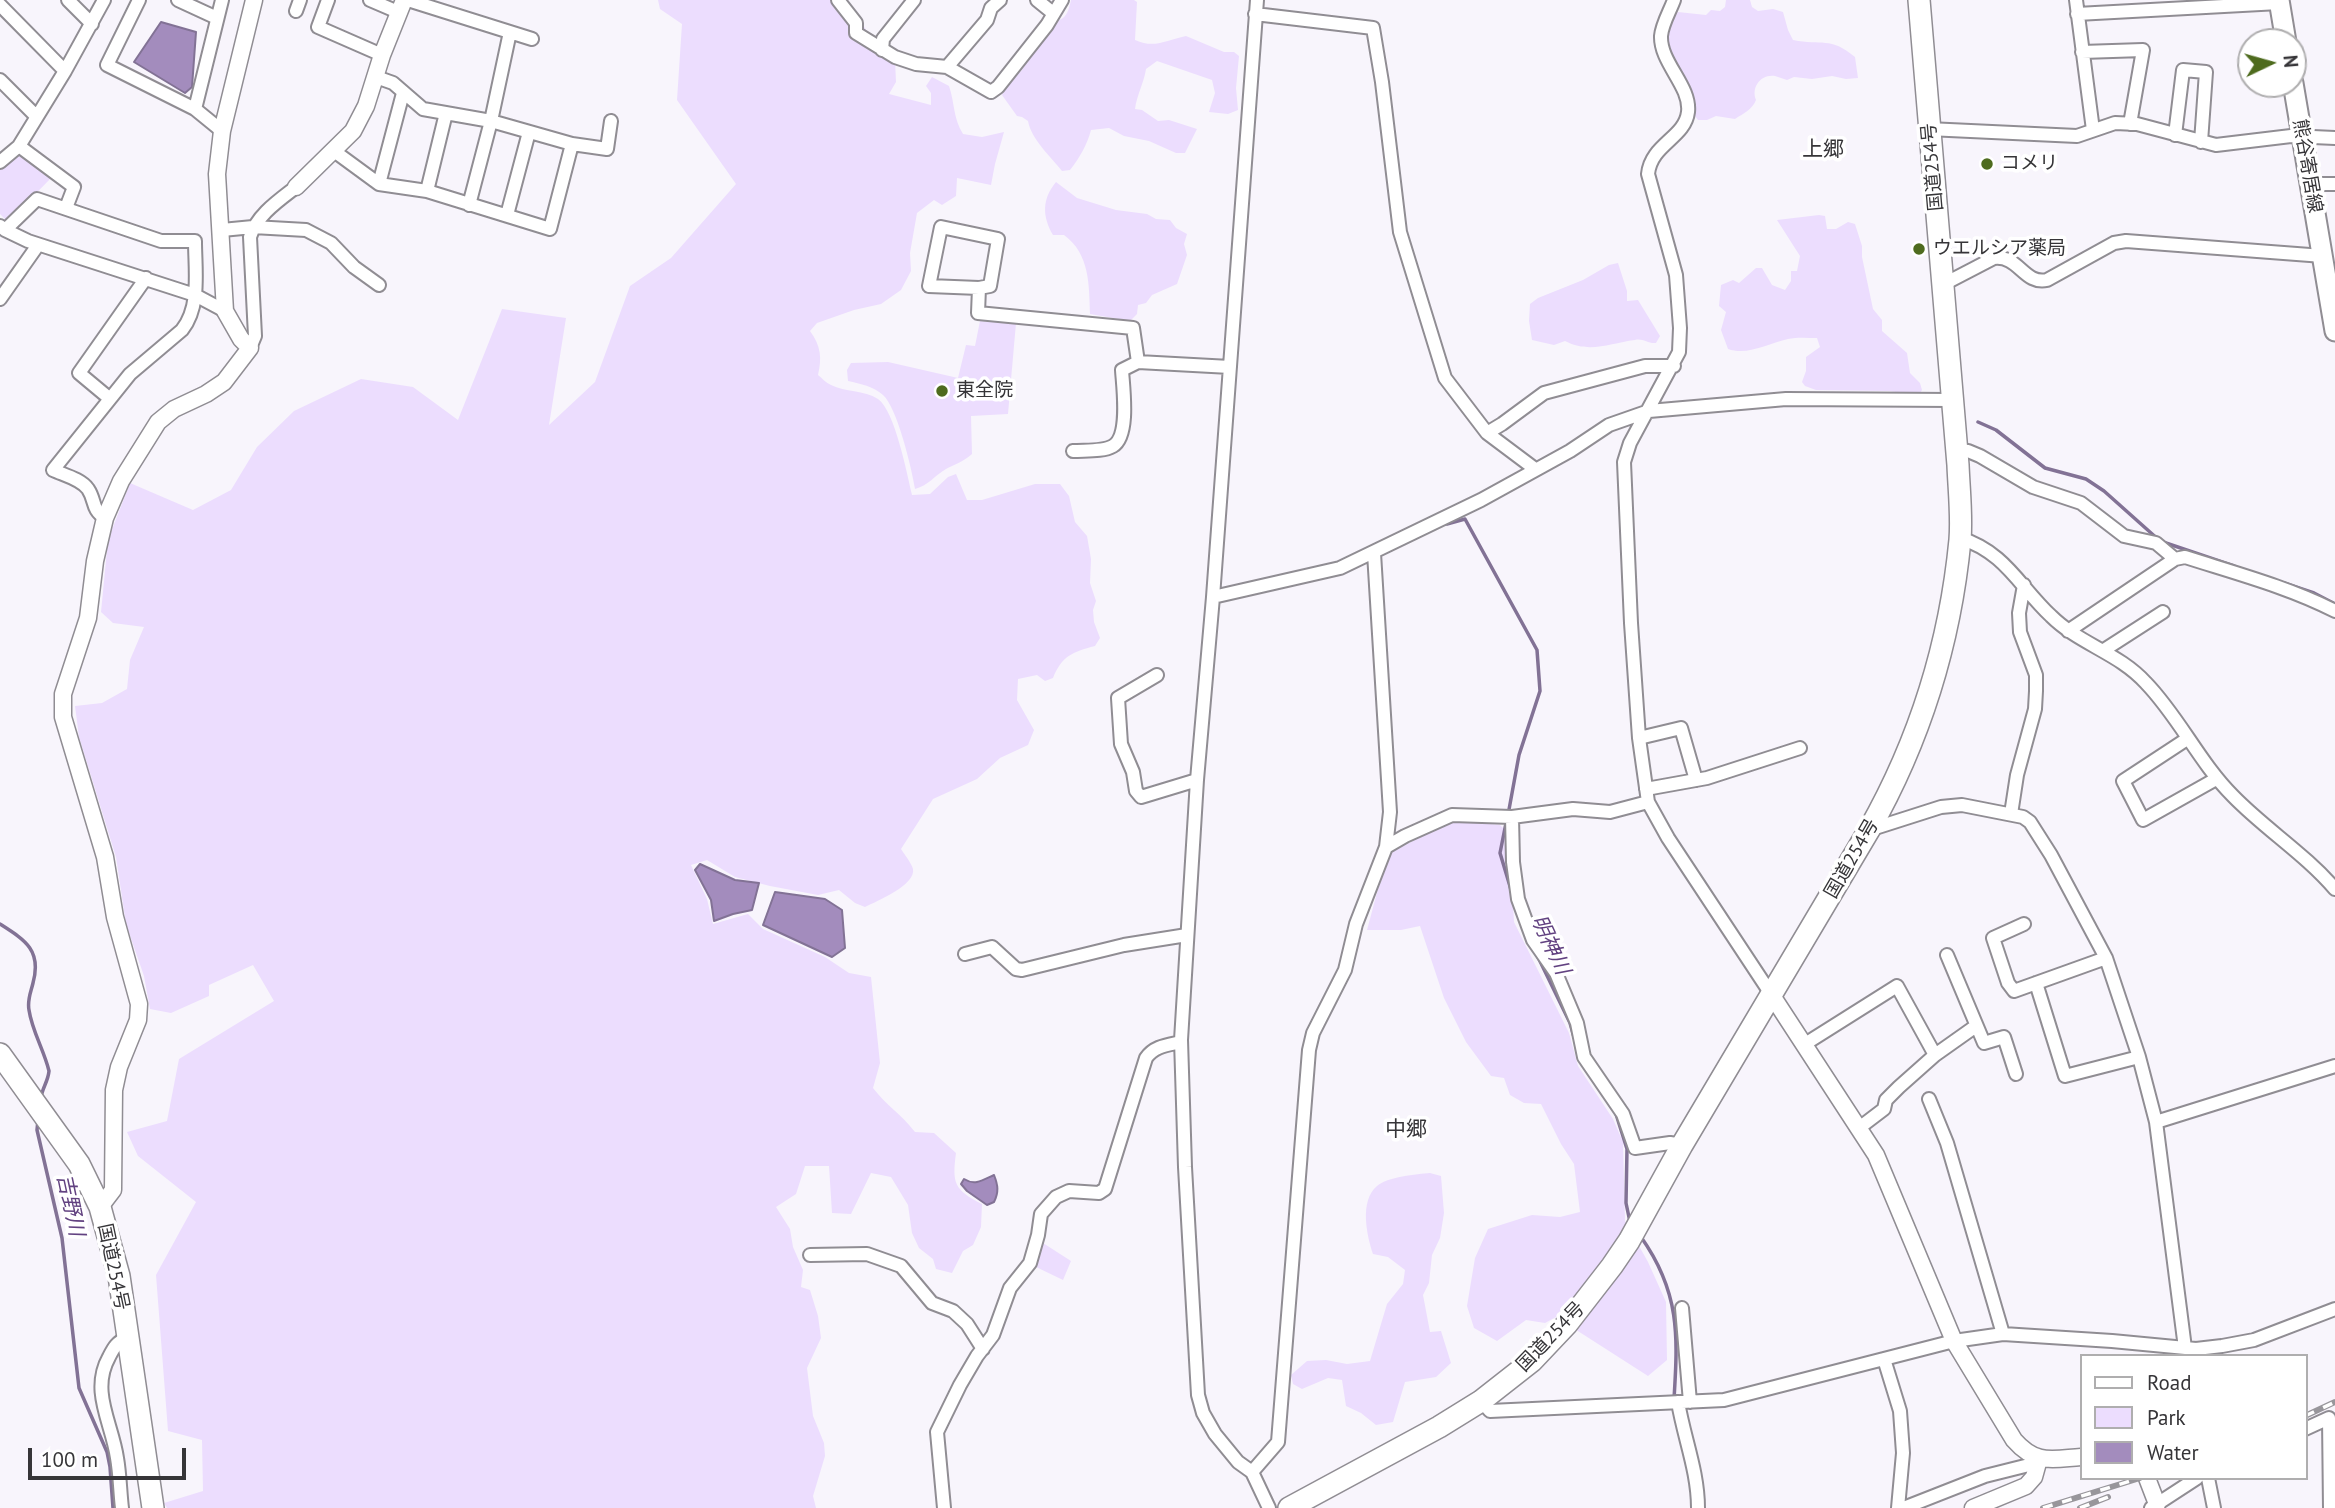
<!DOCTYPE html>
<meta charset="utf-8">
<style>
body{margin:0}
#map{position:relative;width:2335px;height:1508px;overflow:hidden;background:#f8f5fc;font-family:"PT Sans",sans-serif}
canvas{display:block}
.legend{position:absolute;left:2080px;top:1354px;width:228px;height:126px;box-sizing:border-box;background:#fff;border:2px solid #afaeaf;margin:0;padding:9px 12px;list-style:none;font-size:21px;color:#363538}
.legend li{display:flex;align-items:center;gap:14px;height:35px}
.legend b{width:35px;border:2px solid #afaeaf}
.north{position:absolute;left:2237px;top:28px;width:70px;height:70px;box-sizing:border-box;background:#fff;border:2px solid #afaeaf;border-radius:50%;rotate:85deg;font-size:19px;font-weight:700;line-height:28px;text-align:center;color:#363538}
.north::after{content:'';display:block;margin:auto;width:24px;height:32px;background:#4e6b1e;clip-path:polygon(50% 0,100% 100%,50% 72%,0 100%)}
.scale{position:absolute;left:28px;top:1448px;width:158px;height:32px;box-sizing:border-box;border:4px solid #363538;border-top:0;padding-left:9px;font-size:21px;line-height:24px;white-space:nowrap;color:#363538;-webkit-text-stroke:5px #fff;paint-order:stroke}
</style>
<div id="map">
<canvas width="2335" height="1508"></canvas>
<ul class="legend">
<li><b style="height:9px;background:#fff"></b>Road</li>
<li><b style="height:19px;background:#ecddfe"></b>Park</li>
<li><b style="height:19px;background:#a38cbd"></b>Water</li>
</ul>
<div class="north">N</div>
<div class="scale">100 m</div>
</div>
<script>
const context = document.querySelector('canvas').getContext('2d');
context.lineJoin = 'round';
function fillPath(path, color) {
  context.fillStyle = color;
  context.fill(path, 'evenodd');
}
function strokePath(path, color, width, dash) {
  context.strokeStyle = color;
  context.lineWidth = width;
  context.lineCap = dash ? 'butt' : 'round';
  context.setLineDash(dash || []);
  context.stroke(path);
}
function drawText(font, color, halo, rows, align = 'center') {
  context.font = font + ' "PT Sans","Noto Sans JP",sans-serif';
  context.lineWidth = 7;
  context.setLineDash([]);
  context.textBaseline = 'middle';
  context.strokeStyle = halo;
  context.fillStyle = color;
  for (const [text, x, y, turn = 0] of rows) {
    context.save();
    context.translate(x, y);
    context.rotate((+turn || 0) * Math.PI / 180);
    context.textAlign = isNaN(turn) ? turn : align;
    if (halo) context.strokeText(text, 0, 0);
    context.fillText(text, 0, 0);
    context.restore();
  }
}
const green = new Path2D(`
 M658 0H848L883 58 895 60 896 82 889 94 931 105V93L926 86 932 77 949 86C955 104 953 118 963 134L982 137 1004 132 995 164 991 185 957 178 956 196 942 205 934 200 917 213 910 253 911 271 901 290 881 304 854 310 817 323 810 331C821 346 822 358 818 375 822 378 826 383 831 385 845 392 864 390 878 399 895 411 907 474 912 495L930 494 948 477 956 474 967 500H982L1035 484H1060L1069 496 1075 522 1087 536 1091 559 1090 583 1096 601 1093 610 1094 622 1100 638 1095 646C1072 652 1062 656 1053 678L1045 681 1037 675 1018 679 1017 700 1034 730 1028 745 1000 758 977 779 933 799 901 849C904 854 911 862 913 869 916 885 877 901 865 907L855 903 839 890 818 895 770 886 735 877 707 860 691 865 707 899 713 924 748 914 763 929 825 957 849 973 871 977 880 1063 873 1088C886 1105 902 1115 915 1132L934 1133 956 1153C952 1183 954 1190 982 1204L981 1227 973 1245 963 1251 952 1273 936 1269 933 1259 919 1248 912 1233 908 1205 891 1177 871 1173 851 1214 832 1213 829 1166H805L796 1194 776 1207 790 1229 793 1247 803 1270 801 1287 810 1290 818 1316 821 1338 807 1368 813 1416 824 1443 825 1456 813 1496 816 1508H167L164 1503 203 1491 202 1440 168 1431 156 1275 196 1202 138 1156 127 1132 167 1121 179 1059 274 1001 253 965 209 985V996L171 1013 150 1009 144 976 126 924 116 857 79 737 75 706 102 703 127 689 130 660 144 627 113 623 101 612 108 540 130 483 193 510 231 490 257 447 294 411 361 379 413 387 458 420 502 309 566 318 549 425 595 382 630 286 671 258 736 184 677 100 682 24 660 9Z
 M1071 0H1134L1137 2 1135 40C1155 49 1166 40 1186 36L1224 52H1234L1239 56 1236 88 1238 110 1228 114 1209 112 1215 93 1212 80 1157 61 1146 69C1144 83 1137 94 1135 109L1142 110 1158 121 1169 120 1197 129 1185 153H1176L1149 141 1124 136 1109 128 1091 130C1087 145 1080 157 1070 170L1062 171C1051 157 1031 139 1028 121L1022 117 1017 116 1002 95C1004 91 1006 85 1010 81 1013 77 1019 74 1022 70 1030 58 1040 39 1049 28 1061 15 1066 24 1071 0Z
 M1726 0H1750L1752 7 1758 11 1773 9 1783 12 1788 30 1793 40C1822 46 1830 36 1855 57L1858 78 1846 79 1832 76 1812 79 1794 77 1787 80C1783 79 1779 77 1775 76 1760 74 1751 88 1756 100 1752 110 1744 113 1735 119L1716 116 1707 120H1698C1685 104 1687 80 1677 62 1671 52 1664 43 1658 33L1668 26 1678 12 1706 15 1711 10 1720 11 1725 7Z
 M26 155 53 176 8 222 0 214V170L15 156Z
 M1056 182 1077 198 1116 210 1147 214 1156 219 1170 220 1176 228 1187 234 1184 244 1187 255 1177 284 1152 295 1146 303 1138 305 1137 314 1130 321 1090 314C1089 285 1090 254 1064 235H1053C1042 216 1042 199 1056 182Z
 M1819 215 1825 216 1827 229H1836L1848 222 1855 224 1862 246V257L1873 309 1882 320V331L1907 353 1910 373 1920 383 1922 390 1919 395 1888 391 1816 390 1805 386 1802 382 1806 371V357L1820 347 1817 338C1808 338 1797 337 1788 339 1769 343 1748 356 1728 349L1721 330 1726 312 1719 306 1721 285 1733 280 1739 283 1756 268H1762L1772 285 1785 290 1791 281V271H1797L1800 256 1777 220Z
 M1618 263 1627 291V301L1638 300 1660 336 1656 343C1648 344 1643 338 1635 340 1610 343 1590 354 1565 341L1554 345 1532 340 1529 321 1530 304 1538 298 1583 280 1609 265Z
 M980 321 1016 323 1008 414 971 416 972 454C963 462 955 464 946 469 934 476 929 485 915 489 912 469 897 407 883 395 873 386 861 384 848 381L847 370 851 363 888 362 958 378 966 345 975 346Z
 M1453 820 1500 825 1509 834 1514 922 1569 1033 1578 1066 1613 1119 1623 1142 1625 1221 1648 1262 1666 1302 1667 1360 1648 1376 1556 1317 1545 1323 1526 1320 1497 1341 1474 1328 1467 1306 1475 1258 1488 1229 1532 1215 1560 1217 1580 1212 1574 1164 1561 1144 1541 1104 1524 1103 1510 1095 1504 1078 1491 1076 1466 1042 1444 998 1420 926 1401 930H1367L1378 889 1392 852Z
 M1430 1173 1441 1176 1444 1213 1440 1238 1432 1255 1429 1283 1423 1295 1430 1332 1441 1331 1451 1363 1436 1377 1405 1382 1393 1422 1376 1425 1361 1413 1346 1406 1342 1380 1328 1378 1302 1389 1293 1384 1291 1375 1307 1361 1326 1360 1347 1364 1370 1361 1387 1304 1403 1284 1405 1270 1388 1257 1373 1254C1367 1236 1359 1201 1377 1186 1387 1177 1417 1174 1430 1173Z
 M1043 1243 1071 1261 1063 1280 1034 1266Z`);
const water = new Path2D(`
 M161 22 196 32 192 87 185 93 134 62Z
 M700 864 735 880 759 883 752 910 733 914 714 921 711 900 695 870Z
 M775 892 825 899 842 910 845 948 832 957 763 925Z
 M994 1175C998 1185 999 1192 994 1202L987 1205 967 1191 961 1184 964 1179C975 1186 983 1180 994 1175Z`);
const stream = new Path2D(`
 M1978 422 1996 430 2045 468 2086 479 2104 491 2160 541 2234 566
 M1447 524 1465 519 1537 650 1540 691 1519 755 1508 815
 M2284 583 2314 593 2335 604
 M1506 823 1500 853 1512 893
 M0 924C25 940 42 950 33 983 31 992 27 1000 29 1010 32 1031 44 1050 49 1071 48 1082 42 1088 41 1098
 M1537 955 1570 1023 1574 1037
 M1616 1114 1627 1149 1626 1203 1630 1222
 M38 1120 37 1130 62 1238 79 1388 107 1452 110 1467 113 1508
 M1641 1237C1680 1292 1678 1335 1674 1399`);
const minor = new Path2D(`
 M68 0 92 24
 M139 0 107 65 195 109 222 131
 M178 0 217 18
 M328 0 318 27 382 55
 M370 0 398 12
 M408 0 532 39
 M838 0 856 23V33L895 57 916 64 947 67 991 92 998 87 1047 25 1062 0
 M1037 0 1053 13
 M1257 0 1213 597 1197 780 1181 1040 1185 1167 1198 1395 1203 1413 1215 1434 1238 1462 1252 1472 1269 1508
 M1674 0C1670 11 1662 24 1661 36 1660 63 1691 86 1688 112 1685 138 1651 144 1648 174L1676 275 1680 328 1679 352 1630 443 1624 462 1631 623 1639 738 1648 802 1668 838 1771 994
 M2076 0 2093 130
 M0 5 65 71
 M296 11 300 0
 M1255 14 1373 28 1382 82 1400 232 1445 378 1487 433 1535 469
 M2077 14 2279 3
 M882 50 883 39 914 0
 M2082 52 2143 50 2130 124
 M947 67 987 20 991 8 1000 0
 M0 80 36 116
 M195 109 222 0
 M1928 129 2077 136 2115 123 2137 124 2216 145 2291 136 2335 138
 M2175 135 2183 70 2206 72 2201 142
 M572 144 607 149 611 121
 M19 146 74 187 66 208
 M334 151 379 184 427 191 550 229 572 144 491 121 423 109 393 83 376 77
 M0 162 19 146 65 71 104 0
 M379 184 403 93
 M2311 184H2335
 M427 191 446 113
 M469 205 491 121 510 32
 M507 215 529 132
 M0 226 5 230 28 241 195 295 225 311
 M5 230 37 199 161 241H195C195 270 201 306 182 330L130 374 53 470C64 475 81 479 88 489 96 501 91 509 105 518
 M222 230 253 227 306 230 331 243 354 267 379 285
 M1944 284 1994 258C2019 255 2024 285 2047 280L2114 243 2126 241 2323 256
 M979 288 990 286 998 239 941 227 929 286 979 288 978 313 1133 328 1138 362 1230 367
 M0 299 38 245
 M250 348 255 336 250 237C257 215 278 201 296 187
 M109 398 79 373 146 278
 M1487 433 1502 424 1544 393 1645 366H1674
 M1957 450 1968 451 1980 456 2033 487 2081 503 2124 536 2156 543 2175 559
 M1073 451C1084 450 1103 452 1113 446 1130 436 1123 387 1122 370L1138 362
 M1960 538C2005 552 2019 586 2051 616 2079 644 2119 653 2146 683 2179 717 2199 762 2233 796 2265 829 2305 854 2335 889
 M1213 597 1340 568 1481 500 1570 451 1609 425 1649 411 1786 399 1953 400
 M2068 631 2175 559 2185 557C2235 573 2288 587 2335 611
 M2104 650 2163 612
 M1157 675 1118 698 1121 744 1133 772 1136 791 1141 797 1197 780
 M1639 738 1681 728 1696 780
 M2187 739 2123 781 2143 820 2216 779
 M1646 789 1707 778 1800 748
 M2011 814 2017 775 2035 709 2036 691V675L2020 632 2019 613 2024 585
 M1512 817 1513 862 1518 899 1533 940 1556 973 1577 1023 1584 1057 1623 1114 1635 1148 1670 1143 1682 1145
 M1869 830 1941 807 1962 805 2023 817 2030 822 2051 855 2106 958 2139 1057 2156 1122 2185 1348
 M1386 847 1405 836 1452 815 1512 817 1573 809 1610 812 1648 802
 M2024 924 1993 938 2008 983 2014 991 2106 958
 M965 954 992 947 1016 969 1022 970 1124 945 1187 935
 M1947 955 1984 1043 2004 1037 2016 1074
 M2036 983 2065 1076 2139 1057
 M1805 1044 1897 986 1935 1055
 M1929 1099 1947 1143 2003 1334
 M2156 1122 2335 1066
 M1859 1128 1884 1109 1886 1100 1899 1087 1935 1055 1976 1026
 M810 1255 867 1254 901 1266 932 1303 953 1311 967 1324 983 1349
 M1682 1308 1690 1402
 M1884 1359 1900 1411 1903 1453 1898 1508 1906 1507 1985 1476 2029 1465 2039 1459
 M1481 1401 1490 1411 1724 1400 1954 1341 2003 1334 2112 1341 2196 1349 2222 1346 2254 1340 2335 1309
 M1678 1402C1684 1438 1698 1471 1698 1508
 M2305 1429 2329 1418 2330 1508
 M1252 1472 1278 1442 1309 1050 1313 1033 1345 970 1356 924 1386 847 1390 812 1374 553
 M2208 1478 2214 1508
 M122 1508C120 1492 120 1475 117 1458 112 1423 90 1391 109 1357 114 1347 117 1342 127 1338
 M944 1508 937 1432 960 1385 977 1356 993 1335 1010 1288 1030 1263 1038 1235 1041 1214 1056 1197 1069 1191 1099 1193 1105 1189 1146 1058C1154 1046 1168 1045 1181 1042
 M2151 1508 2197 1478`);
const tertiary = new Path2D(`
 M296 187 353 131 366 106 382 55 404 0
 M1771 994 1876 1155 1954 1341 2014 1440C2036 1465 2051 1459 2081 1457
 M100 1207 113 1190 114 1090 119 1067 138 1020 139 1004 115 917 105 857 63 717V694L88 618 95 561 105 518 121 481 158 422 174 409 206 394 224 382 250 348 241 339 225 311 217 174 222 131 254 0
 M2147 1478 2157 1504
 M1973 1508 2026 1486 2034 1477 2039 1459`);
const primary = new Path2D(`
 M2279 0 2286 42
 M2293 83 2335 331`);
const trunk = new Path2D(`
 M0 1054 79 1164 100 1207 119 1276 153 1508
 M1289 1508 1439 1427 1481 1401 1532 1361 1567 1324 1612 1266 1629 1241 1682 1145 1869 830C1920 740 1950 644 1960 540 1962 516 1959 490 1958 465L1919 0`);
const rail = new Path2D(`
 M2305 1416 2335 1402
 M2043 1508 2140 1478
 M2080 1508 2108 1497`);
const markers = [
 [1987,164,7,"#4e6b1e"],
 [1919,249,7,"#4e6b1e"],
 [942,391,7,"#4e6b1e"]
];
const poiNames = [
 ["コメリ",2001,164],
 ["ウエルシア薬局",1933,249],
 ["東全院",956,391]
];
const streetNames = [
 ["熊谷寄居線",2307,166,80],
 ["国道254号",1933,167,-95],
 ["国道254号",1852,859,-60],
 ["国道254号",113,1267,78],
 ["国道254号",1551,1337,-46]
];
const neighbourhoodNames = [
 ["上郷",1823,150],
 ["中郷",1406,1130]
];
const waterNames = [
 ["明神川",1550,945,65],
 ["吉野川",70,1205,78]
];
fillPath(green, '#ecddfe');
fillPath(water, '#a38cbd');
strokePath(water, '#827295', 2);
strokePath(stream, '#827295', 3.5);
strokePath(minor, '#908d93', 16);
strokePath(tertiary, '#908d93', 19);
strokePath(primary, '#908d93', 23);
strokePath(trunk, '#908d93', 24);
strokePath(minor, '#fff', 12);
strokePath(tertiary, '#fff', 16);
strokePath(primary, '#fff', 19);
strokePath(trunk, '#fff', 21);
strokePath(rail, '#98969b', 6);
strokePath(rail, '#fff', 3.5, [10]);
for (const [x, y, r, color] of markers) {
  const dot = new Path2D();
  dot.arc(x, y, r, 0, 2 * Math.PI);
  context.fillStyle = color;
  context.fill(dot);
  strokePath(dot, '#fff', 2.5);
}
drawText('19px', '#363538', '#fff', poiNames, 'left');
drawText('19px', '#363538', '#fff', streetNames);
drawText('21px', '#363538', '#fff', neighbourhoodNames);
drawText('italic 21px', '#624281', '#fff', waterNames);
</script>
